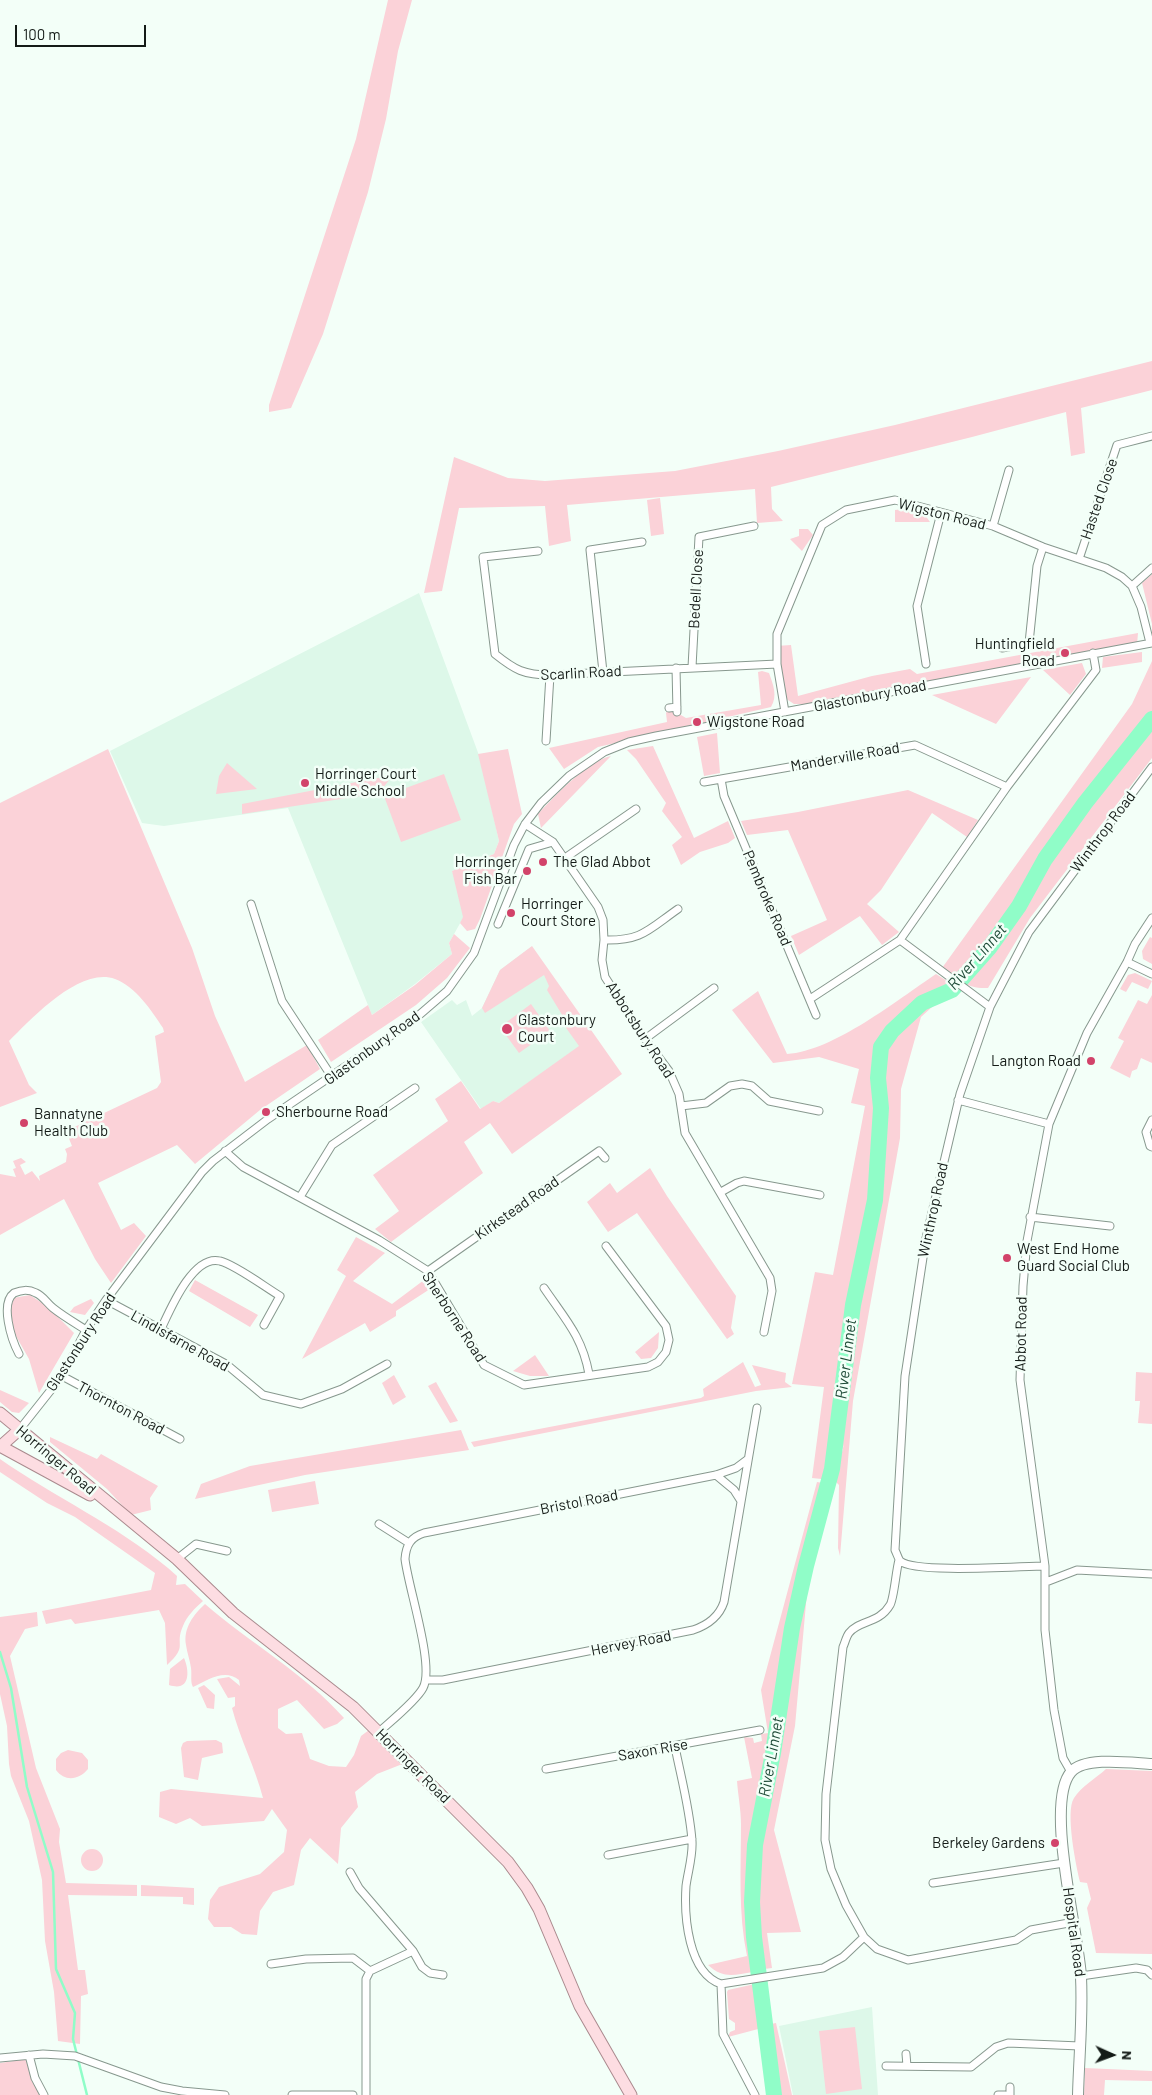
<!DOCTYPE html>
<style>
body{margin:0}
#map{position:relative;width:1152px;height:2095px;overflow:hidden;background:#f3fff8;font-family:Barlow,sans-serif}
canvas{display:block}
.north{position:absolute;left:1087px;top:2030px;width:50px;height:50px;-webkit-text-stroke:4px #f3fff8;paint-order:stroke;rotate:92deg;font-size:14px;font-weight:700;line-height:20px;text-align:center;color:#141b17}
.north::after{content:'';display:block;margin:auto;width:18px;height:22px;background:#141b17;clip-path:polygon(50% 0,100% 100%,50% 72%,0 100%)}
.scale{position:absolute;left:15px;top:25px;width:131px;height:22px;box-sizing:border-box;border:2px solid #141b17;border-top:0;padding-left:6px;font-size:15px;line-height:18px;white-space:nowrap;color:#141b17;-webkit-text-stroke:4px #f3fff8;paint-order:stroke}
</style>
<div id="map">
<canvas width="1152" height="2095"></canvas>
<div class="north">N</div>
<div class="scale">100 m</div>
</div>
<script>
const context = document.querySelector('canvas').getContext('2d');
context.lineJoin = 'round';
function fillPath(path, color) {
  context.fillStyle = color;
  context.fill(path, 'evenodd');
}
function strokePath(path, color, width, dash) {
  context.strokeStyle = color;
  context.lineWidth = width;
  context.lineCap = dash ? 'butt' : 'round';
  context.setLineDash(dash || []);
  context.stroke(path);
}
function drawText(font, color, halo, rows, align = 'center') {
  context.font = font + ' Barlow,sans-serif';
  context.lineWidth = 5;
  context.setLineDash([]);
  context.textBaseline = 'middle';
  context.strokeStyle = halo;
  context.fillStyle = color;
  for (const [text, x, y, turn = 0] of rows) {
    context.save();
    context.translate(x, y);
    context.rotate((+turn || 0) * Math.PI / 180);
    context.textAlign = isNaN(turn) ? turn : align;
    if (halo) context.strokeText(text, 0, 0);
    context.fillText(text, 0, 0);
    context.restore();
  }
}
const built = new Path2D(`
 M419 593 480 758 499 841 494 854 452 871 465 904 463 918 449 943 452 954 415 984 372 1015 288 808 164 826 142 823 110 751Z
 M531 947 594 1037 499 1103 493 1101 481 1109 421 1022 452 1000 457 1005 466 1000 472 1016 482 1008 500 970Z
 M872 2007 878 2095H793L779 2026Z`);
const green = new Path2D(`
 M388 0H412L398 51 386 119 368 192 323 334 291 408 269 412V405L356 139Z
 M1152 361V390L1081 408 1085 453 1071 456 1066 412 972 437 771 487 772 509 783 521 757 523 755 489 567 505 571 541 549 546 545 506 459 508 442 591 424 593 454 457 508 478 545 481 675 471 778 451 895 425Z
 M660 498 664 534 651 536 647 500Z
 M903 509 925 515 930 522H895V510Z
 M799 529H808L813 535 802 551 790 539 799 536Z
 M1152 574V624L1142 583Z
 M1138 633 1137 645 806 704H794L785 698 776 646 791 645 798 696 872 676 910 669 917 674Z
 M1142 652V662L1102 668 1103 657Z
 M1152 661V758L1030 918 988 988C967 989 959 980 942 968L1132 704Z
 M1082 663 1086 674 1070 695 1043 670Z
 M762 671 769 673C773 684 778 696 771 707L598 747 564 769 549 748 667 722 666 713 669 708 686 718 761 705 758 672Z
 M1031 677 996 724 932 695Z
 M717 733 720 773 704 776 697 737Z
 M653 746 694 838 728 821 735 838 728 843 700 852 681 865 672 845 682 837 662 811 666 803 636 759 627 750Z
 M108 749 192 948 215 1016 245 1082 307 1045 320 1069 260 1110 195 1164 177 1145 98 1183 121 1230 134 1223 146 1236 111 1283 95 1259 64 1199 0 1235V1174L16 1177 13 1169 16 1168 13 1161 21 1158 26 1162 20 1165 25 1175 32 1171 40 1181 39 1176 66 1162 67 1154 65 1149 72 1146 66 1131 157 1088 161 1082 155 1036 164 1032 163 1028C152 1011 135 986 115 979 80 966 31 1019 9 1041L29 1085 37 1093 0 1107V803Z
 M508 749 522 814 514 824 480 919 475 929 467 931 460 923 463 917 452 871 494 854 499 841 478 754Z
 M611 756 541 828 538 814C555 796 587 761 611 756Z
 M227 763 257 789 216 794 219 776Z
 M444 774 461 820 401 842 384 796Z
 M393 775 383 788 374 794 242 814V804Z
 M908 790 978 820 967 837 932 813 881 890 867 904 899 932 882 945 860 916 799 955 791 936 827 920 788 830 747 835 741 821 798 812Z
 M454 934 470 948 447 978 416 1005 331 1062 318 1040 368 1005 372 1015 415 985 452 954 449 943Z
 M1150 937 1152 938V964L1143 959 1142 951Z
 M532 946 622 1074 512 1154 490 1123 464 1142 483 1173 391 1242 375 1229 399 1211 373 1175 448 1121 435 1099 461 1081 480 1109 493 1101 499 1103 579 1046 564 1025 567 1023 547 990 549 986 544 975 485 1013 482 1008 500 970Z
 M1135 973 1152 981 1148 989 1132 982 1126 992 1120 989 1128 975Z
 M936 974 955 986 921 1017 901 1089 900 1138 853 1401 840 1556 838 1548 839 1485 835 1481 844 1444 831 1480 812 1478 824 1387 792 1384 815 1272 833 1275 865 1106 851 1103 859 1069 819 1057 773 1063 732 1010 758 991 787 1054C834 1051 897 1000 936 974Z
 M1152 995V1063L1141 1058 1137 1069 1132 1071 1130 1078 1110 1068 1124 1041 1118 1038 1138 1000 1147 1004Z
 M531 1004 550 1031 519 1053 500 1027Z
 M650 1168 667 1196 736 1296 731 1328 734 1334 727 1339 637 1213 608 1232 587 1202 610 1183 617 1193Z
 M356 1237 385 1253 353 1281 392 1304 424 1280 430 1289 396 1311V1316L370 1332 365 1323 302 1359 346 1276 337 1270Z
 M195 1280 258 1315 250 1327 189 1291Z
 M30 1295 48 1307 74 1333 39 1393 29 1359 8 1322 5 1311 13 1298Z
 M91 1299 94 1303 85 1315 70 1312 74 1307Z
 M659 1332 658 1348 651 1358 641 1359 635 1352Z
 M535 1355 549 1376H530L513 1371Z
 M743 1362 755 1387 761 1385 752 1365 786 1373 785 1382 792 1387 756 1391 484 1445 474 1447 471 1442 701 1398 704 1396 703 1389Z
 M1136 1372 1152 1373V1402H1150H1152V1424L1138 1423 1140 1401H1135Z
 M394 1375 406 1397 393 1405 382 1383Z
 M436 1382 458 1421 450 1423 428 1386Z
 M0 1390 29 1403 19 1413 12 1412 0 1402Z
 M461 1430 469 1450 305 1475 195 1499 201 1484 250 1466Z
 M50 1437 97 1459 101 1454 158 1486 150 1498 151 1510 131 1515 107 1489 50 1442Z
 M0 1459C56 1498 115 1524 168 1568L177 1576 176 1585 185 1584 203 1601C195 1608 187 1616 183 1626 174 1646 189 1645 167 1665L165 1623 159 1610 75 1624 71 1619 46 1624 42 1611 151 1590 155 1573 75 1517 47 1503 6 1476 0 1472Z
 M315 1481 319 1504 272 1512 268 1490Z
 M817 1482 829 1484 810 1559 795 1726 774 1830 801 1932 767 1933 772 1968 757 1970 754 1945 757 1832 785 1700 780 1690 772 1748 752 1841 749 1912 753 1972C734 1975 723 1979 708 1965L747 1956C738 1913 741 1868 741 1824 741 1810 738 1795 737 1781L752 1778 744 1737 753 1738 754 1743 762 1741 761 1734 768 1733 761 1690Z
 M205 1604C250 1643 304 1673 344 1718L337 1724 324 1729 297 1700 278 1709V1728L286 1734 302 1733 310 1759 329 1766 346 1767 354 1755 361 1736 369 1730 405 1763 377 1774 355 1792 358 1807 341 1828 338 1864 310 1838 301 1850 294 1885 273 1892 260 1911 257 1935 242 1934 231 1927H214L208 1919 210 1900 219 1887 260 1874 284 1852 287 1830 272 1809 264 1821 202 1826 190 1818 176 1824 159 1817 160 1792 171 1789 263 1798C255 1767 240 1739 232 1708L235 1706V1697L228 1698 217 1679 229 1677 240 1686 239 1680C225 1668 207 1680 193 1687 190 1682 192 1675 191 1668 190 1660 187 1653 186 1645 183 1628 194 1614 205 1604Z
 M37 1612 38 1626 25 1629 10 1656 36 1768 60 1829 59 1842 66 1883 137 1885V1896L68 1895 78 1970H85L88 1994 81 1996 80 2044 58 2041 54 1992 45 1941 42 1880 29 1821 11 1776 9 1764 7 1726 0 1694V1617Z
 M184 1658C190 1672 190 1692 169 1685L170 1669Z
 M204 1685 215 1695 214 1709 207 1708 198 1688Z
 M216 1740 222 1743 223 1753 202 1758 198 1780 184 1777 181 1748 183 1743 187 1741Z
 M68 1750 82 1753 88 1760V1769C79 1780 65 1782 56 1770V1759L61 1753Z
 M1106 1769 1152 1771V1954L1096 1953 1087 1908 1091 1899 1087 1883 1080 1882C1076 1866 1065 1811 1074 1798 1081 1787 1096 1778 1106 1769Z
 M81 1860a11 11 0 1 1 22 0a11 11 0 1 1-22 0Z
 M141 1885 194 1888V1905L183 1904V1897L141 1896Z
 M755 1984 762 2028 728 2037 730 2032 735 2030V2023L729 2019 727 1992 728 1990Z
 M776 2023 792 2095H776L765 2025Z
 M855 2027 862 2089 826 2094 819 2031Z
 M27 2059 39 2095H0V2063Z
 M1085 2068 1152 2071V2081L1105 2080 1104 2095H1084Z`);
const stream = new Path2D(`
 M0 1652 11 1688 27 1787 53 1872 56 1969 75 2013 73 2039 87 2095`);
const river = new Path2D(`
 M774 2095 754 1937 752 1902 755 1845 773 1753 792 1628 806 1566 832 1469 853 1305 875 1200 881 1108 878 1078 881 1047 892 1031 922 1003 952 990 990 947 1019 906 1045 859 1085 803 1152 719`);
const street = new Path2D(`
 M993 526 1009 470
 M538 551 483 557 495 654C515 670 524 675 550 675L777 664
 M1079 559 1117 445 1152 436
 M1132 586 1152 568
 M1002 648 1029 643 1037 566 1043 547
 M926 664 917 606 941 513
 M692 667 699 537 754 526
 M676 668 677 712
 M603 672 590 550 642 542
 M669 708 677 707
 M785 712 777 664V634L822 525 846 510 895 500 993 526 1043 547 1106 568 1122 577 1132 586 1141 607 1150 643
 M546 741 550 675
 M721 779 724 796 816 1015
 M704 782 915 745 1007 787
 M525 824 553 842 598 907 603 920 604 940 602 960 605 977 645 1039 669 1071 679 1094 685 1133 770 1278 772 1291 764 1332
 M565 858 636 809
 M251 904 282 1001 332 1077
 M498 924 529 849 553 842
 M604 940C642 941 648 930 678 909
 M900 940 990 1007
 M1127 962 1152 974
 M810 999 900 940 1007 787 1096 670 1093 653
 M645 1039 714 988
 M958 1100 1049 1124
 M681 1106 706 1103 730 1086 742 1084 752 1086 769 1101 819 1111
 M1152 1120 1146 1132 1150 1146 1152 1147
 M225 1151 243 1167 379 1240 428 1271 484 1365 524 1385 648 1367 658 1362 666 1352 669 1340 666 1326 606 1246
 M721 1192 737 1183 744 1181 820 1195
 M300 1197 332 1145 415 1088
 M1030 1217 1110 1226
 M428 1271 599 1151 605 1158
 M544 1288C565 1319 582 1336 589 1374
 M106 1300 226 1364 263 1395 301 1404 342 1389 387 1364
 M161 1329C170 1310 193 1254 220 1261 234 1264 265 1287 280 1296L264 1325
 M19 1354C11 1339 0 1303 14 1293 22 1290 28 1289 36 1293 43 1296 47 1303 53 1308 63 1316 75 1323 86 1330
 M62 1376 180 1439
 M20 1429 62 1376 86 1330 106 1300 202 1172 213 1161 268 1119 411 1022 447 991 474 953 514 845 525 824 541 803 569 776 604 752 629 742 656 736 1152 643
 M716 1475 734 1490 741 1501
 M379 1524 409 1543
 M177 1559 196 1544 227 1551
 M1045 1566C1021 1566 916 1574 900 1561 898 1558 897 1554 895 1550L905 1376 926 1238 960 1094 990 1007 1029 932 1152 767
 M1046 1582 1077 1570 1152 1574
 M426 1680H443L693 1630C708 1625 719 1617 724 1602L757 1408
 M379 1732C391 1721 416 1701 423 1688 435 1666 408 1587 405 1559 406 1545 411 1537 424 1533L716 1475 736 1468 748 1459
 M675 1747C681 1777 690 1810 692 1841 693 1856 688 1871 686 1886 684 1916 688 1973 721 1984L723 2034 755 2095
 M546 1769 760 1730
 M1071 1772 1063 1758 1054 1710 1045 1630V1566L1020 1380 1023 1286 1027 1241 1049 1124 1087 1033 1127 962 1135 944 1152 918
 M608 1855 692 1839
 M350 1872 359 1888 413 1951 422 1967 430 1973 443 1975
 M933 1883 1064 1863
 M864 1937 877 1949 908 1960 1016 1940 1031 1930 1074 1922
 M271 1964 306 1959 353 1958 370 1971
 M1081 1976 1136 1968 1147 1970 1152 1975
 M721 1984 823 1968 843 1957 864 1937 846 1905 831 1869 825 1840 826 1794 843 1647C845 1643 846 1637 849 1633 859 1620 879 1624 890 1605 894 1599 896 1570 899 1560
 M906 2054 907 2066
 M29 2055 35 2078 44 2095
 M0 2058 43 2054 75 2056 161 2087 182 2091 225 2095
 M886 2066 971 2067 996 2047 1008 2043 1080 2046
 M292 2095H353
 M366 2095V1979L370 1971 413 1951
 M998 2095H1005
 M1010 2095V2087`);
const secondary = new Path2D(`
 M1078 2095C1079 2056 1083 2017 1081 1977 1079 1934 1044 1803 1071 1772 1085 1756 1132 1763 1152 1764`);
const primary = new Path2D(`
 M0 1413 177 1559 233 1613 353 1707 508 1862 527 1888 539 1909 580 2006 631 2095
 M0 1446 90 1495
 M1 1446 20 1429`);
const markers = [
 [1065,653,5,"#d2436a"],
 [697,722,5,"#d2436a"],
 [305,783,5,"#d2436a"],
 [543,862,5,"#d2436a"],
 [527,871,5,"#d2436a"],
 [511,913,5,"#d2436a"],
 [507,1029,6,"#d2436a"],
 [1091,1061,5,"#d2436a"],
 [266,1112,5,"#d2436a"],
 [24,1123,5,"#d2436a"],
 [1007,1258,5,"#d2436a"],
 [1055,1843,5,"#d2436a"]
];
const streetNames = [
 ["Hasted Close",1099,499,-71],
 ["Wigston Road",942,514,14],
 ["Bedell Close",696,589,-87],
 ["Scarlin Road",581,673,-3],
 ["Glastonbury Road",870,696,-11],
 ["Manderville Road",845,757,-10],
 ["Winthrop Road",1103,832,-53],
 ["Pembroke Road",767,898,67],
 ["Abbotsbury Road",640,1030,57],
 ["Glastonbury Road",372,1048,-36],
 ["Kirkstead Road",517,1208,-35],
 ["Winthrop Road",933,1210,-78],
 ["Sherborne Road",454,1317,57],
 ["Abbot Road",1021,1334,-89],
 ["Lindisfarne Road",180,1341,29],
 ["Glastonbury Road",81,1342,-57],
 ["Thornton Road",121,1408,28],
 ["Horringer Road",56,1460,40],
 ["Bristol Road",579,1502,-11],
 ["Hervey Road",631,1643,-11],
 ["Saxon Rise",653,1750,-10],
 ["Horringer Road",413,1766,45],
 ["Hospital Road",1074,1932,82]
];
const poiNames = [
 ["Huntingfield",1055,644,"right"],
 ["Road",1055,661,"right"],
 ["Wigstone Road",707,722],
 ["Horringer Court",315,774],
 ["Middle School",315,791],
 ["Horringer",517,862,"right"],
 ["Fish Bar",517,879,"right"],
 ["The Glad Abbot",553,862],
 ["Horringer",521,904],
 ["Court Store",521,921],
 ["Glastonbury",518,1020],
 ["Court",518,1037],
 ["Langton Road",1081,1061,"right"],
 ["Sherbourne Road",276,1112],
 ["Bannatyne",34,1114],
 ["Health Club",34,1131],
 ["West End Home",1017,1249],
 ["Guard Social Club",1017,1266],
 ["Berkeley Gardens",1045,1843,"right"]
];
const waterNames = [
 ["River Linnet",977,957,-49],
 ["River Linnet",846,1359,-83],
 ["River Linnet",771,1757,-80]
];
fillPath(built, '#ddf8e9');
fillPath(green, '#fbd2d8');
strokePath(stream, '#90fdc8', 2.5);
strokePath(river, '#90fdc8', 16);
strokePath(street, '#87988e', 9);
strokePath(secondary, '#87988e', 12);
strokePath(primary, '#aa8a8e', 13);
strokePath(street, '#fff', 7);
strokePath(secondary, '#fff', 10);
strokePath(primary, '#fddde2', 11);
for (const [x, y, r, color] of markers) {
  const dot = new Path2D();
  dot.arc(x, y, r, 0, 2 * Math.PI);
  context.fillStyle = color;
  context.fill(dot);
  strokePath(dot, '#f3fff8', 2);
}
drawText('15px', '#141b17', '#f3fff8', streetNames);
drawText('15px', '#141b17', '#f3fff8', poiNames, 'left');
drawText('italic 16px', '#1e4b37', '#f3fff8', waterNames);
</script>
